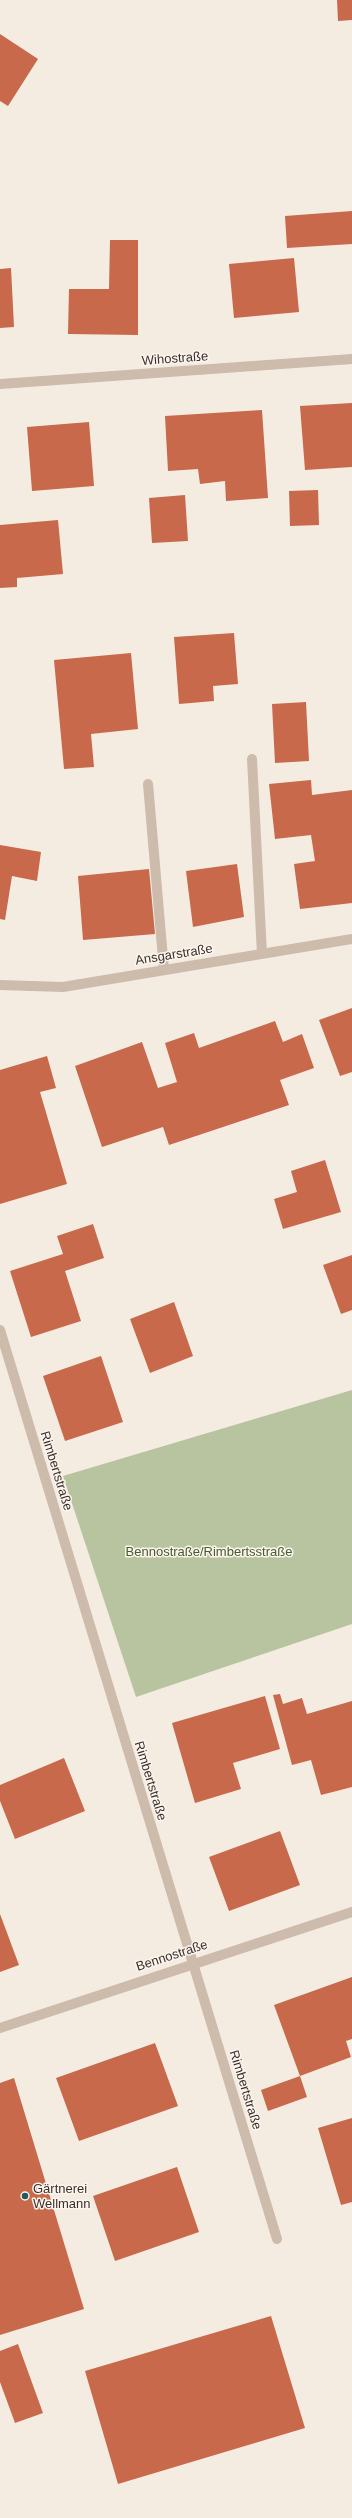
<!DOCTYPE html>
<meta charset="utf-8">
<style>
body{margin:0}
canvas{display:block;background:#f4ebe1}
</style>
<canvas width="352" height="2518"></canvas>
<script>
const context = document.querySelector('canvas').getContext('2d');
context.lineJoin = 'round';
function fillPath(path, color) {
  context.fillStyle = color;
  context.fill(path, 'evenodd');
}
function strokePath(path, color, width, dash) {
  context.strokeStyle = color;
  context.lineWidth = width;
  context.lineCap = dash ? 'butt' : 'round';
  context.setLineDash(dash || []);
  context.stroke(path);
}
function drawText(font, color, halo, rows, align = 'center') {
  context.font = font + ' Arial,sans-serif';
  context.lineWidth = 3;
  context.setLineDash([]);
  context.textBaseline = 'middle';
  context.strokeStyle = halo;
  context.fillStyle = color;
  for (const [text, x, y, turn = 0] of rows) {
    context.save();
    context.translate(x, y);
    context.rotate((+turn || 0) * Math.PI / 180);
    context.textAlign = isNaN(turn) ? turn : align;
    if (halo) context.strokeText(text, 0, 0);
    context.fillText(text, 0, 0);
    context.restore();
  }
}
const green = new Path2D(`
 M352 1390V1624L136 1697 63 1476Z`);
const building = new Path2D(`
 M337 0H352V20L338 21Z
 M0 34 38 59 8 106 0 101Z
 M352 211V244L287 248 285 216Z
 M110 240H138V335L68 334 69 289H109Z
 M294 258 299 312 234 318 229 264Z
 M11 268 14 327 0 328V269Z
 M352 403V467L305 470 300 406Z
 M262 410 268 498 226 501 225 481 200 484 198 469 168 471 165 416Z
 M89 422 94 486 32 491 27 427Z
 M318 490 319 525 290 526 289 491Z
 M185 495 188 541 152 543 149 498Z
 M58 520 63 574 17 578V587L0 588V525Z
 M234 633 238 684 213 686 214 701 179 704 174 637Z
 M131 653 138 729 91 734 94 767 64 769 54 660Z
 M306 702 309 761 275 763 272 704Z
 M311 780 312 795 352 790V903L300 909 294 864 315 861 311 835 275 839 269 784Z
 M0 845 41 852 37 881 12 876 5 920 0 919Z
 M237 864 244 917 193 927 186 871Z
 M149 869 155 934 83 940 78 876Z
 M352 1008V1072L340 1076 319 1020Z
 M275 1021 283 1042 302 1034 314 1068 280 1080 289 1105 169 1145 163 1127 102 1147 75 1066 142 1042 158 1088 177 1082 165 1043 194 1033 199 1048Z
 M47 1056 56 1088 40 1092 67 1184 0 1204V1070Z
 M325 1160 341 1212 283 1229 274 1199 297 1192 291 1171Z
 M93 1224 104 1258 65 1271 81 1321 31 1337 10 1271 63 1254 57 1236Z
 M352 1255V1310L341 1314 323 1265Z
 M174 1302 193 1356 150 1373 130 1319Z
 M101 1356 123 1422 65 1441 43 1376Z
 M280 1694 283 1704 302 1698 307 1714 352 1701V1787L321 1795 311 1760 292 1765 273 1695Z
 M265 1696 280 1749 233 1763 241 1789 195 1803 172 1723Z
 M64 1758 85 1811 15 1839 0 1801V1785Z
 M280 1831 300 1885 229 1911 209 1857Z
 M0 1914 19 1965 0 1972Z
 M352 1977V2039L346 2041 351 2057 300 2076 274 2005Z
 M155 2043 178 2106 79 2141 56 2078Z
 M300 2076 307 2097 268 2111 261 2090Z
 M14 2078 84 2309 0 2335V2083Z
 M352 2118V2202L341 2205 318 2128Z
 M177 2167 199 2232 115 2261 93 2196Z
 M271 2316 305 2428 118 2484 85 2371Z
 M18 2344 43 2413 15 2423 0 2382V2351Z`);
const minor = new Path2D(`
 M0 384 352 359
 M252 759 262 954
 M148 784 164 970
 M0 985 63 987 352 939
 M0 1330 277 2239
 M0 2028 352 1912`);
const markers = [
 [25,2196,4,"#1f5a5e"]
];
const streetNames = [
 ["Wihostraße",175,359,-4],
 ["Ansgarstraße",174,955,-9],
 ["Rimbertstraße",56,1471,73],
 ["Rimbertstraße",150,1781,73],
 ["Bennostraße",172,1956,-18],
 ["Rimbertstraße",245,2090,73]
];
const parkNames = [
 ["Bennostraße/Rimbertsstraße",209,1552]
];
const poiNames = [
 ["Gärtnerei",33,2189],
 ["Wellmann",33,2204]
];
fillPath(green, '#b8c4a0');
fillPath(building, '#c8694b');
strokePath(minor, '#cdbbac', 10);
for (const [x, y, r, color] of markers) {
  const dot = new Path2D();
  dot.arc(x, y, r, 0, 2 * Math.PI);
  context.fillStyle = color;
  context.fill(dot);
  strokePath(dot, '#fbf5ee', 1.5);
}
drawText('13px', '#3b302b', '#fbf5ee', streetNames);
drawText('13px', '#4a5a2e', '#fbf5ee', parkNames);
drawText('13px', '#3b302b', '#fbf5ee', poiNames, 'left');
</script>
